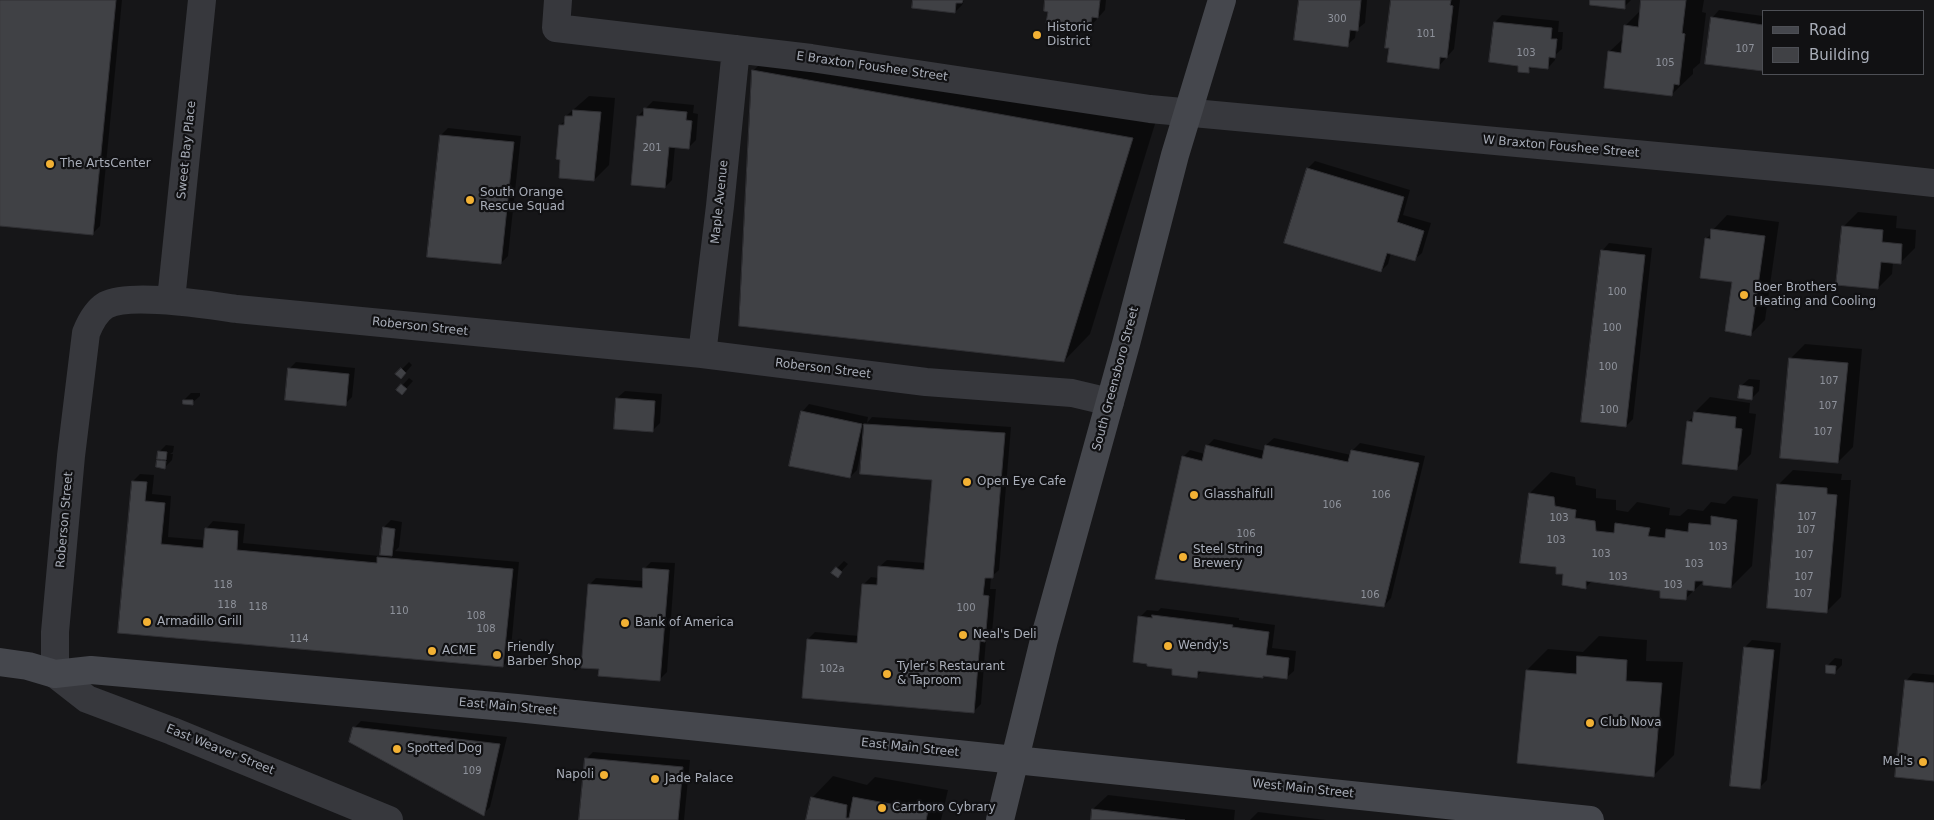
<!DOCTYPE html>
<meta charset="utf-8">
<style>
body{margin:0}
#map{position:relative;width:1934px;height:820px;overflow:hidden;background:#161618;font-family:"DejaVu Sans",sans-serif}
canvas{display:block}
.legend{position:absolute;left:1762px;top:10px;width:162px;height:65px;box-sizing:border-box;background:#111113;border:1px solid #4d4f55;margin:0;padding:6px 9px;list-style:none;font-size:15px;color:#a8adb8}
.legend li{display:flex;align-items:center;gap:10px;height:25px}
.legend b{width:25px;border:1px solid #4d4f55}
</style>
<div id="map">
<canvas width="1934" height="820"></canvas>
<ul class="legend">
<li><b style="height:6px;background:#45474d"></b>Road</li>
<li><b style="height:14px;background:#404145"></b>Building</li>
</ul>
</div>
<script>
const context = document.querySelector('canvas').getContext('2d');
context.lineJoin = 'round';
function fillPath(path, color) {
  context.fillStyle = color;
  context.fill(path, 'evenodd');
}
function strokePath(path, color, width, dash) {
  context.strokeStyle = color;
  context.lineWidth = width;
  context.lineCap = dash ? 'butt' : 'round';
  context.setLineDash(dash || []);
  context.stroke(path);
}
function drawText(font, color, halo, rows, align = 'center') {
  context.font = font + ' "DejaVu Sans",sans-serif';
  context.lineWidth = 4.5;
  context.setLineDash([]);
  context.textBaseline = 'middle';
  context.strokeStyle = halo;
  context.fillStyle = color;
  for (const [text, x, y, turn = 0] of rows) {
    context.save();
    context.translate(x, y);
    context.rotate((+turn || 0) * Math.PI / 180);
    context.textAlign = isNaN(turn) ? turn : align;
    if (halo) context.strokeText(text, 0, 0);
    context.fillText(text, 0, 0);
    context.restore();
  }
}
const shadow = new Path2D(`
 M0 0H122L100 226 93 233 0 225Z
 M914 0H964L962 5 955 12Z
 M1046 0H1106L1105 10 1090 27 1049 11Z
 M1300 0H1367L1365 23 1356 30 1355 38 1347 45Z
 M1392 0H1460L1454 49 1438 67 1391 47Z
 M1591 0H1631L1624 7Z
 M1643 0H1704L1702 12 1706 13 1700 63 1693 69V74L1671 95 1610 51 1624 38 1625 26 1642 9Z
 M1719 10 1763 16V70L1712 18Z
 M1502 15 1559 21 1558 32H1563L1562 49 1555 55V60L1548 68 1533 66 1528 71 1520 64 1495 22Z
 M779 45 1159 111 1090 334 1064 361 753 71Z
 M589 96 615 98 609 165 594 180 562 159 560 125 566 120V116Z
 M653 101 694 105 693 113 698 114 696 140 689 147 675 146 672 180 665 187 638 116Z
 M448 128 521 136 508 256 501 263 441 135Z
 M1315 161 1410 190 1403 215 1431 223 1422 253 1414 260 1391 253 1388 264 1381 271 1308 168Z
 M1858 212 1897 216 1896 228 1916 230 1915 248 1900 263 1893 262 1892 274 1878 288 1843 227Z
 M1727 215 1779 222 1765 320 1751 334 1733 281 1706 239 1712 233 1713 230Z
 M1609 243 1652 248 1633 419 1626 426 1602 251Z
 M1805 344 1862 349 1853 447 1838 462 1791 358Z
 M296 362 355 368 352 397 345 404 289 369Z
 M409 362 412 365 401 378 397 374Z
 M409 378 413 381 402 393 398 390Z
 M1749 379 1760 380 1759 391 1752 398 1741 386Z
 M625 391 662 394 660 423 652 431 617 398Z
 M191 393H200V396L192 403 184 400Z
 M1710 397 1750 403 1749 413 1756 414 1751 454 1736 469 1688 422 1694 416 1695 412Z
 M809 404 868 417 867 423 872 417 1011 427 999 570 991 577 990 589H996L992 633 986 639 981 704 974 711 808 639 815 632 859 636 863 585 871 577 878 578 879 567 887 560 926 563 933 479 861 450 857 470 850 477 802 412Z
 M1274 438 1351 455 1352 451 1360 443 1425 456 1391 598 1384 606 1183 457 1190 450 1205 454 1207 446 1214 439 1265 451 1266 445Z
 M166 445 174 446 173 452 170 454H173L172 460 165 467 158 461 161 458 159 452Z
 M1793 470 1842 474 1841 480H1851L1841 597 1826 612 1779 484Z
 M1551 472 1575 477 1576 485 1596 489V498L1616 500V510L1628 512 1637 502 1670 508 1669 515 1680 516 1688 509 1703 511 1711 502 1725 504 1733 496 1758 499 1752 566 1731 587 1705 580 1685 599 1662 589 1592 581 1585 588 1564 573 1558 566 1530 493Z
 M140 474 154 475 152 494 171 496 168 537 205 540 206 529 213 521 245 524 243 543 380 556 384 527 391 520 402 522 399 547 395 551 519 562 510 659 503 666 120 632 133 481Z
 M844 561 848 564 837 576V568Z
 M651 562 675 563 667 672 659 680 601 668 589 585 596 578 643 581 644 569Z
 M1161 608 1239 618V620L1275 625 1272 648 1296 651 1294 671 1286 678 1265 675 1263 677 1203 670 1197 676 1174 668 1140 617 1147 610 1158 611Z
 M1599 636 1647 640 1646 661 1683 662 1674 755 1653 776 1527 670 1548 649 1583 652Z
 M1752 640 1781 643 1767 780 1760 787 1745 647Z
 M1835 658 1842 659V665L1835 672 1827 666Z
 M1913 673 1934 675V780L1906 681Z
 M361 721 507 737 490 807 483 814 354 728Z
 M593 752 690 760 684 820H580L586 759Z
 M833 776 867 785 875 777 948 790 941 820H807L812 798Z
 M1108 795 1235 810 1234 820H1092L1093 809Z
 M1258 812 1326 820H1250Z`);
const building = new Path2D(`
 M0 0H116L93 235 0 226Z
 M913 0H963L962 3H956L955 13 912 8Z
 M1045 0H1100L1098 18 1092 17 1090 28 1046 23 1048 12 1044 11Z
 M1299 0H1361L1358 31 1350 30 1348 47 1294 40Z
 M1391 0H1451L1450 5 1453 6 1447 58 1440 57 1439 69 1387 62 1389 48H1385Z
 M1590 0H1625V9L1590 5Z
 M1641 0H1686L1682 33 1685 34 1679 85 1674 84 1672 96 1604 88 1608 51 1621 53 1624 25 1638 27Z
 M1711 17 1763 25V71L1705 64Z
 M1494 22 1552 28 1551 39H1557L1555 58 1549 57 1548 69 1529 67V73L1518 72V66L1489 62Z
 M752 70 1133 138 1064 362 739 326Z
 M644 108 687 112 686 120 692 121 689 149 669 147 665 188 631 185 637 116H643Z
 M573 110 601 112 594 181 559 178 560 160 556 159 559 125H564L565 116H572Z
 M440 135 514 142 501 264 427 257Z
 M1307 168 1404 197 1397 222 1424 231 1415 261 1387 253 1381 272 1284 243Z
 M1842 226 1883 230 1882 242 1902 244 1901 264 1881 262 1878 289 1836 285Z
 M1711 229 1765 236 1751 336 1725 331 1732 282 1700 278 1705 238 1710 239Z
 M1601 250 1645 255 1626 427 1581 422Z
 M1789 358 1848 363 1838 463 1780 458Z
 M288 368 349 374 346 406 285 400Z
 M401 368 406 373 401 379 395 374Z
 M401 384 407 389 402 395 396 390Z
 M1740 385 1753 387 1752 400 1738 398Z
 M616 398 655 401 653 432 614 429Z
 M183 400H193V405L183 404Z
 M801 411 862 424 850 478 789 466Z
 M1694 412 1736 417 1735 428 1742 429 1737 470 1682 464 1687 421 1692 422Z
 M864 424 1005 433 993 578H985L983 595 989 596 985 642 980 641 974 713 802 698 807 639 857 643 862 584 877 585 878 566 924 570 932 480 860 474Z
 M1206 445 1262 459 1265 445 1348 462 1351 450 1419 463 1384 607 1155 579 1182 456 1202 461Z
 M158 451 167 452 166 460 157 459Z
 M157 460 166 461 165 469 156 467Z
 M132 481 147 482 145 501 165 503 161 544 203 548 205 528 238 531 237 550 377 563V557L513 569 503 667 118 633Z
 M1777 484 1827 488V494L1837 495 1827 613 1767 608Z
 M1529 493 1554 497 1555 506 1576 510 1575 518 1595 521 1596 531 1614 533 1615 523 1650 528 1648 536 1665 538 1666 529 1688 532 1689 523 1711 525V516L1737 520 1731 588 1703 585V581H1695L1694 591 1687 590 1686 600 1660 598V591L1586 581V589L1562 585 1563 574H1556V567L1520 563Z
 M383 527 395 529 392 556 380 555Z
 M836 567 842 572 838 578 831 573Z
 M643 568 669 570 660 681 598 676 599 669 581 668 588 584 642 588Z
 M1152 615 1233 625 1232 627 1269 632 1266 655 1289 658 1287 679 1263 676V678L1198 671 1197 678 1172 675V669L1147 666V664L1133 662 1138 616 1152 618Z
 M1744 647 1774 650 1760 789 1730 786Z
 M1577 656 1627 660 1626 681 1662 683 1654 777 1517 763 1526 670 1576 674Z
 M1826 665 1836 666 1835 674 1826 673Z
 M1905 680 1934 683V781L1895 777Z
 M353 727 500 744 484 816 349 742Z
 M585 758 683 767 678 820H579Z
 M811 797 847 805 846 818H849L853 797 928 811 926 820H806Z
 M1092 809 1185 820H1091Z`);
const minor = new Path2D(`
 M558 0 556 28 811 58 1150 109 1830 172 1934 183
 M171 300 202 0
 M702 354 720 206 736 49
 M55 674V632L71 456 86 333C90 323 96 311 106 305 131 292 208 305 237 309L702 354 926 382 1072 393 1110 402`);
const tertiary = new Path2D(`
 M55 674 87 699 172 731 389 820`);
const secondary = new Path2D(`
 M0 662 28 666 55 674 91 670 517 708 1590 820
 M1000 820 1044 640 1126 344 1175 155 1222 0`);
const markers = [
 [1037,35,5,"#f2b134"],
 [50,164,5,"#f2b134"],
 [470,200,5,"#f2b134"],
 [1744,295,5,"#f2b134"],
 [967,482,5,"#f2b134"],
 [1194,495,5,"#f2b134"],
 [1183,557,5,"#f2b134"],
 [147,622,5,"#f2b134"],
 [625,623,5,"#f2b134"],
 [963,635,5,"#f2b134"],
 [1168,646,5,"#f2b134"],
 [432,651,5,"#f2b134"],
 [497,655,5,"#f2b134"],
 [887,674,5,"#f2b134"],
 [1590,723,5,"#f2b134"],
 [397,749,5,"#f2b134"],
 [1923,762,5,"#f2b134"],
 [604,775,5,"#f2b134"],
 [655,779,5,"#f2b134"],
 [882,808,5,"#f2b134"]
];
const numberNames = [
 ["300",1337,19],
 ["101",1426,34],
 ["107",1745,49],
 ["103",1526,53],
 ["105",1665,63],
 ["201",652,148],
 ["100",1617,292],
 ["100",1612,328],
 ["100",1608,367],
 ["107",1829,381],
 ["107",1828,406],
 ["100",1609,410],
 ["107",1823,432],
 ["106",1381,495],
 ["106",1332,505],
 ["107",1807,517],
 ["103",1559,518],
 ["107",1806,530],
 ["106",1246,534],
 ["103",1556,540],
 ["103",1718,547],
 ["103",1601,554],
 ["107",1804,555],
 ["103",1694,564],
 ["103",1618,577],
 ["107",1804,577],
 ["118",223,585],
 ["103",1673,585],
 ["107",1803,594],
 ["106",1370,595],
 ["118",227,605],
 ["118",258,607],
 ["100",966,608],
 ["110",399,611],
 ["108",476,616],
 ["108",486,629],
 ["114",299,639],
 ["102a",832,669],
 ["109",472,771]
];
const poiNames = [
 ["Historic",1047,28],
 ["District",1047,42],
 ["The ArtsCenter",60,164],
 ["South Orange",480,193],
 ["Rescue Squad",480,207],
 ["Boer Brothers",1754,288],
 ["Heating and Cooling",1754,302],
 ["Open Eye Cafe",977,482],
 ["Glasshalfull",1204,495],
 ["Steel String",1193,550],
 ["Brewery",1193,564],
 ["Armadillo Grill",157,622],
 ["Bank of America",635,623],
 ["Neal's Deli",973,635],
 ["Wendy's",1178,646],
 ["Friendly",507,648],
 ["Barber Shop",507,662],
 ["ACME",442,651],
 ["Tyler’s Restaurant",897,667],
 ["& Taproom",897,681],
 ["Club Nova",1600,723],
 ["Spotted Dog",407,749],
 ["Mel's",1913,762,"right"],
 ["Napoli",594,775,"right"],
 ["Jade Palace",665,779],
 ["Carrboro Cybrary",892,808]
];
const streetNames = [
 ["E Braxton Foushee Street",872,67,8],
 ["W Braxton Foushee Street",1561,147,5],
 ["Sweet Bay Place",187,150,-84],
 ["Maple Avenue",720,202,-84],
 ["Roberson Street",420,327,6],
 ["Roberson Street",823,369,7],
 ["South Greensboro Street",1116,379,-75],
 ["Roberson Street",65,520,-85],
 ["East Main Street",508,707,5],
 ["East Main Street",910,748,6],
 ["East Weaver Street",220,750,22],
 ["West Main Street",1303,789,6]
];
fillPath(shadow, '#0007');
fillPath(building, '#404145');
strokePath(building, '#303034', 1);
strokePath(minor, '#37383d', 28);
strokePath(tertiary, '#37383d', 28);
strokePath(secondary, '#45474d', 28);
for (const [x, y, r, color] of markers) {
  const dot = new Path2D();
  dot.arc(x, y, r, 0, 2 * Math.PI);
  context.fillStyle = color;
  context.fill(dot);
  strokePath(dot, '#111113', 2);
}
drawText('10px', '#8e929b', null, numberNames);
drawText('12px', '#a8adb8', '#111113', poiNames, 'left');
drawText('12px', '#a8adb8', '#111113', streetNames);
</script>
